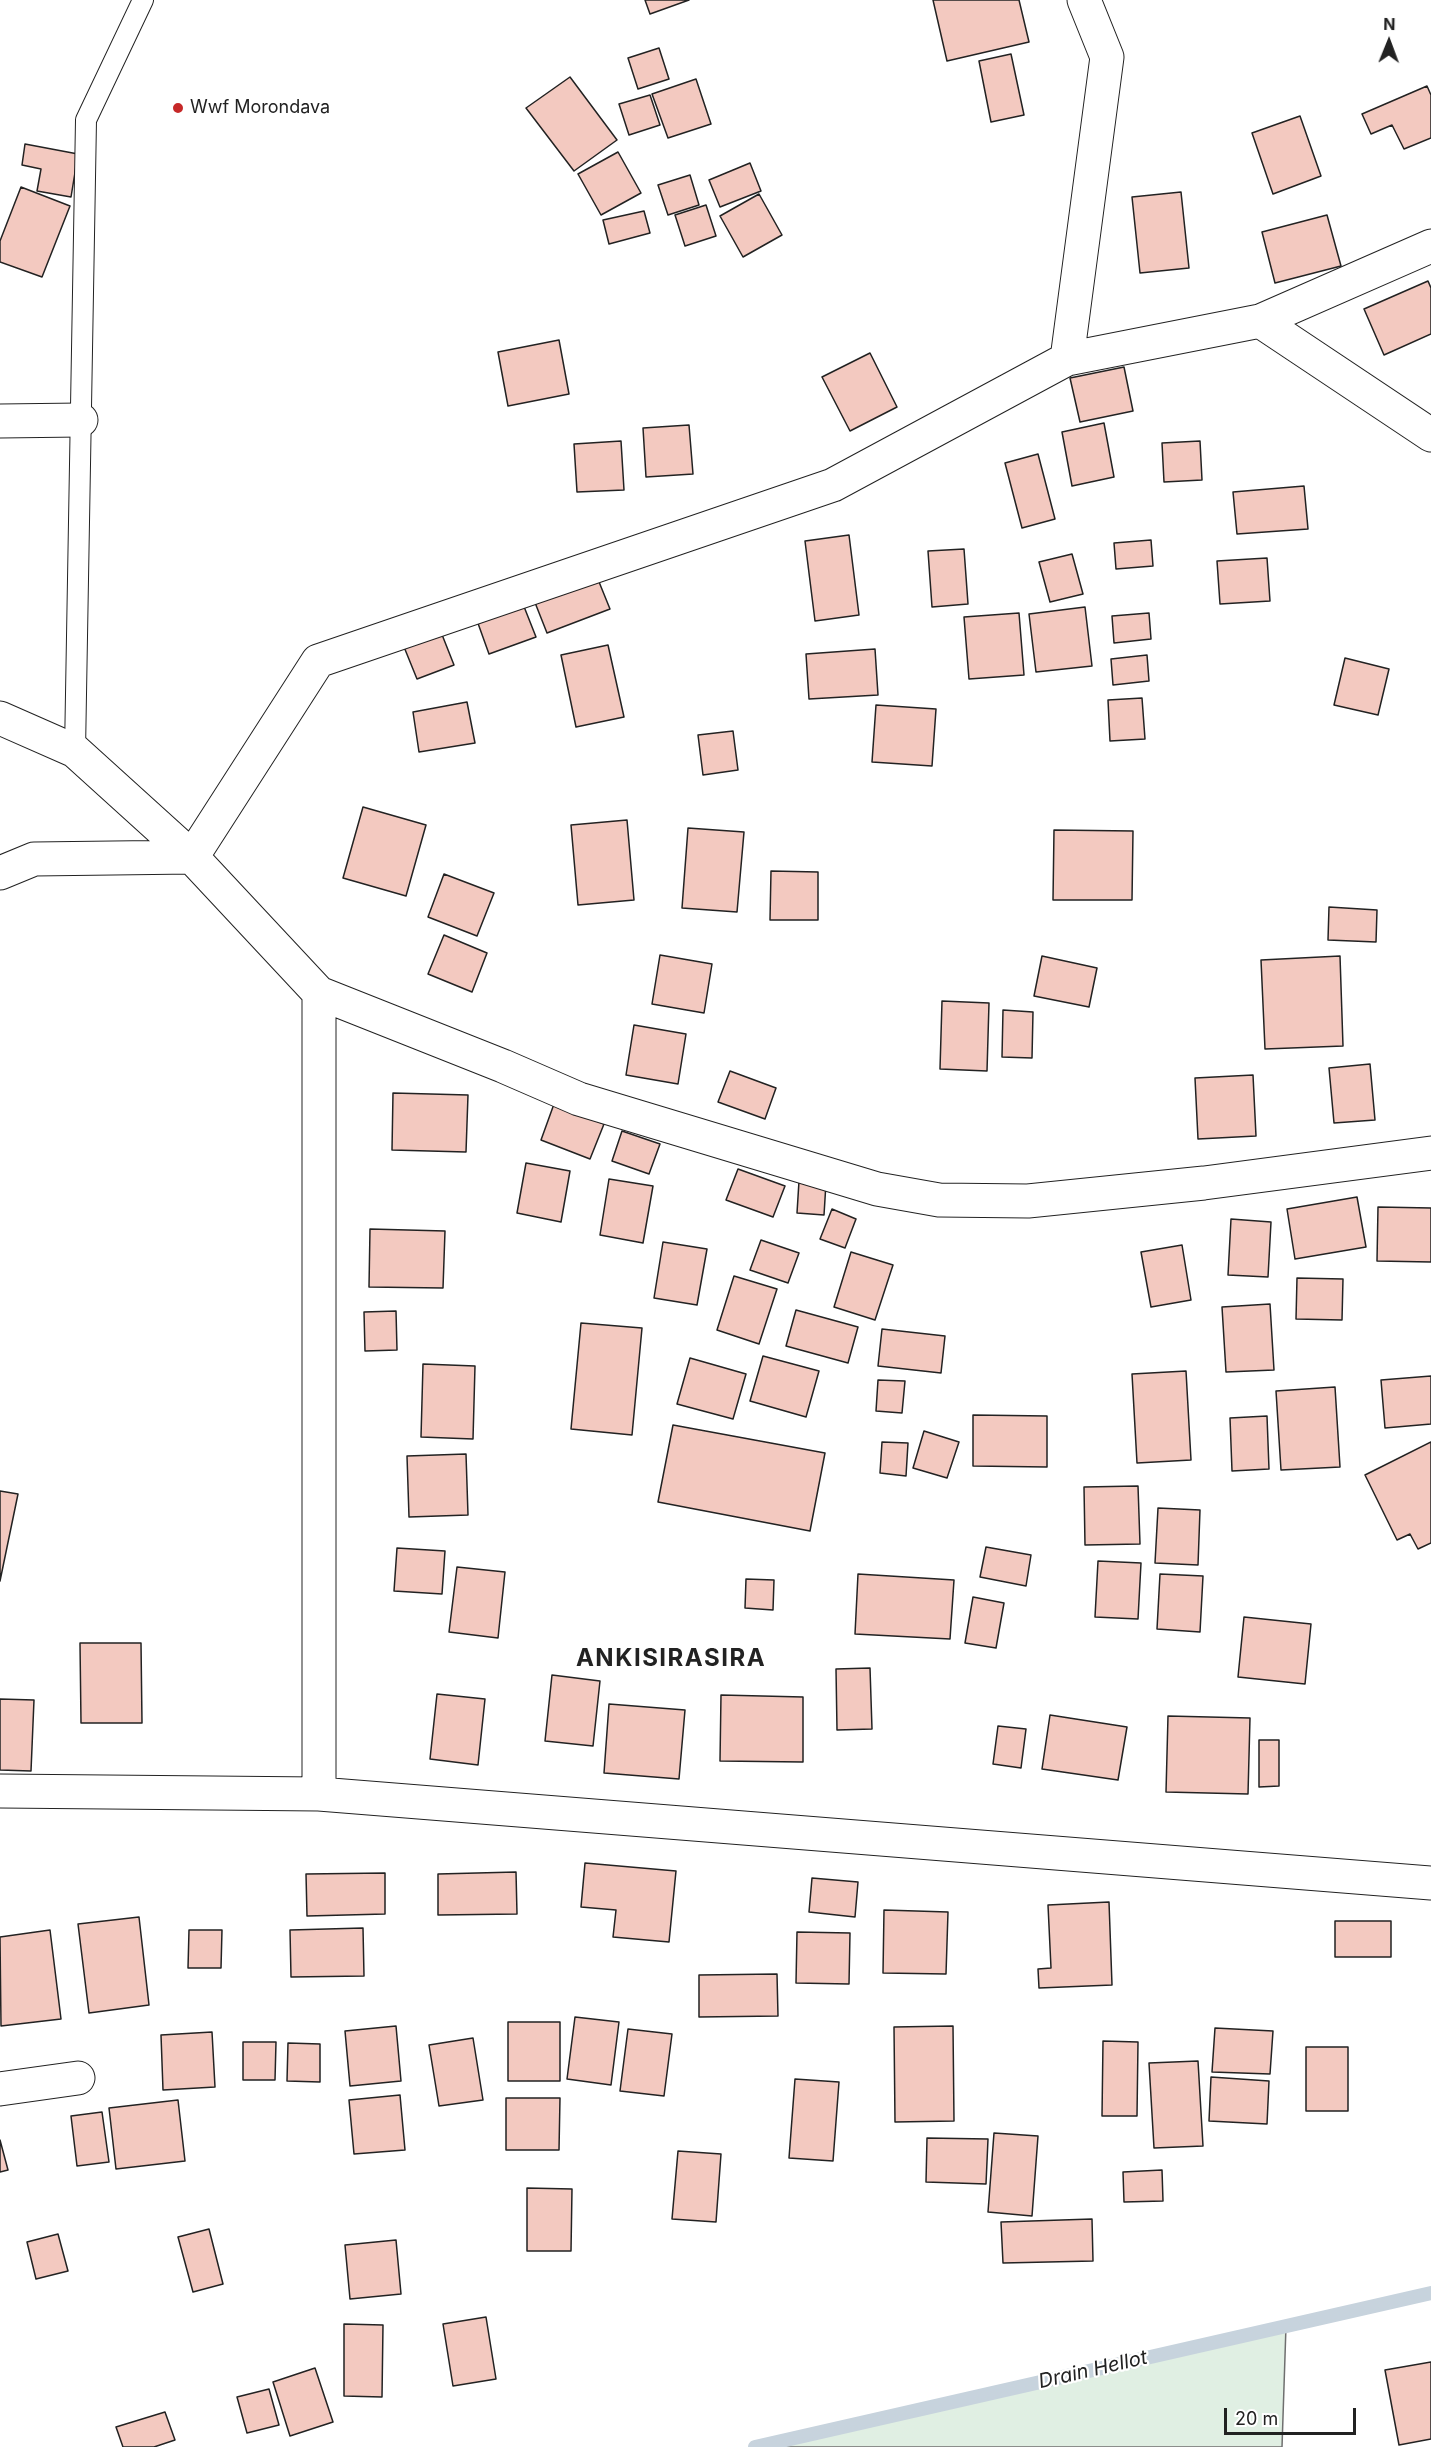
<!DOCTYPE html>
<style>
body{margin:0}
#map{position:relative;width:1431px;height:2447px;overflow:hidden;background:#fff;font-family:Inter,sans-serif}
canvas{display:block}
.north{position:absolute;left:1359px;top:12px;width:60px;height:60px;-webkit-text-stroke:4px #fff;paint-order:stroke;rotate:1deg;font-size:16px;font-weight:700;line-height:24px;text-align:center;color:#222}
.north::after{content:'';display:block;margin:auto;width:21px;height:27px;background:#222;clip-path:polygon(50% 0,100% 100%,50% 72%,0 100%)}
.scale{position:absolute;left:1224px;top:2408px;width:132px;height:27px;box-sizing:border-box;border:3px solid #222;border-top:0;padding-left:8px;font-size:18px;line-height:21px;white-space:nowrap;color:#222;-webkit-text-stroke:4px #fff;paint-order:stroke}
</style>
<div id="map">
<canvas width="1431" height="2447"></canvas>
<div class="north">N</div>
<div class="scale">20 m</div>
</div>
<script>
const context = document.querySelector('canvas').getContext('2d');
context.lineJoin = 'round';
function fillPath(path, color) {
  context.fillStyle = color;
  context.fill(path, 'evenodd');
}
function strokePath(path, color, width, dash) {
  context.strokeStyle = color;
  context.lineWidth = width;
  context.lineCap = dash ? 'butt' : 'round';
  context.setLineDash(dash || []);
  context.stroke(path);
}
function drawText(font, color, halo, rows, align = 'center') {
  context.font = font + ' Inter,sans-serif';
  context.lineWidth = 4.5;
  context.setLineDash([]);
  context.textBaseline = 'middle';
  context.strokeStyle = halo;
  context.fillStyle = color;
  for (const [text, x, y, turn = 0] of rows) {
    context.save();
    context.translate(x, y);
    context.rotate((+turn || 0) * Math.PI / 180);
    context.textAlign = isNaN(turn) ? turn : align;
    if (halo) context.strokeText(text, 0, 0);
    context.fillText(text, 0, 0);
    context.restore();
  }
}
const green = new Path2D(`
 M1286 2326 1282 2447H755Z`);
const stream = new Path2D(`
 M755 2447 1431 2293`);
const building = new Path2D(`
 M645 0H689L650 14Z
 M933 0H1019L1029 42 947 61Z
 M659 48 669 79 638 89 628 58Z
 M1011 54 1024 115 991 122 979 61Z
 M570 77 617 140 574 171 526 108Z
 M696 79 711 124 668 138 652 94Z
 M1427 86 1431 95V138L1404 149 1392 125 1371 134 1362 114Z
 M650 95 660 125 629 135 619 104Z
 M1300 116 1321 176 1273 194 1252 133Z
 M25 144 78 154 71 197 37 191 41 169 22 165Z
 M618 152 641 193 601 215 578 174Z
 M750 163 761 191 720 207 709 180Z
 M690 175 699 205 668 215 658 185Z
 M21 187 70 206 42 277 0 262V241Z
 M1181 192 1189 268 1140 273 1132 197Z
 M759 194 782 235 743 257 720 216Z
 M706 205 716 236 685 246 675 215Z
 M644 211 650 233 609 244 603 220Z
 M1327 215 1341 266 1275 283 1262 232Z
 M1428 281 1431 288V334L1384 355 1364 309Z
 M559 340 569 394 508 406 498 352Z
 M870 353 897 407 850 431 822 377Z
 M1124 367 1133 411 1080 422 1070 378Z
 M1104 423 1114 477 1072 486 1062 432Z
 M689 425 693 474 646 477 643 428Z
 M621 441 624 490 577 492 574 444Z
 M1200 441 1202 480 1164 482 1162 443Z
 M1038 454 1055 519 1022 528 1005 463Z
 M1304 486 1308 529 1237 534 1233 492Z
 M849 535 859 615 815 621 805 541Z
 M1151 540 1153 566 1116 569 1114 543Z
 M964 549 968 604 932 607 928 551Z
 M1072 554 1083 594 1050 602 1039 562Z
 M1267 558 1270 601 1220 604 1217 561Z
 M595 572 610 609 547 633 532 595Z
 M521 599 536 637 489 654 475 615Z
 M1085 607 1092 666 1036 672 1029 614Z
 M1019 613 1024 675 969 679 964 617Z
 M1149 613 1151 639 1114 643 1112 616Z
 M439 627 454 665 417 679 402 642Z
 M608 645 624 717 576 727 561 655Z
 M875 649 878 695 809 699 806 654Z
 M1147 655 1149 681 1113 685 1111 659Z
 M1345 658 1389 669 1378 715 1334 705Z
 M1142 698 1145 739 1110 741 1108 700Z
 M467 702 475 743 419 752 413 712Z
 M876 705 936 709 932 766 872 762Z
 M733 731 738 770 703 775 698 735Z
 M363 807 426 825 406 896 343 878Z
 M627 820 634 900 578 905 571 825Z
 M688 828 744 832 737 912 682 908Z
 M1054 830 1133 831 1132 900H1053Z
 M771 871 818 872V920H770Z
 M444 874 494 893 477 936 428 917Z
 M1329 907 1377 910 1376 942 1328 940Z
 M444 935 487 953 472 992 428 974Z
 M660 955 712 964 704 1013 652 1004Z
 M1042 956 1097 968 1089 1007 1034 996Z
 M1340 956 1343 1046 1265 1049 1261 960Z
 M942 1001 989 1003 987 1071 940 1069Z
 M1003 1010 1033 1012 1032 1058 1002 1057Z
 M634 1025 686 1034 678 1084 626 1075Z
 M1370 1064 1375 1120 1334 1123 1329 1068Z
 M730 1071 776 1088 765 1119 718 1102Z
 M1253 1075 1256 1136 1198 1139 1195 1078Z
 M393 1093 468 1095 466 1152 392 1150Z
 M554 1104 604 1124 590 1159 541 1140Z
 M622 1131 660 1144 649 1174 612 1161Z
 M526 1163 570 1171 561 1222 517 1213Z
 M738 1169 785 1186 773 1217 726 1200Z
 M609 1179 653 1186 643 1243 600 1235Z
 M799 1181 826 1183 824 1215 797 1213Z
 M1357 1197 1366 1247 1295 1259 1287 1209Z
 M1378 1207 1431 1208V1262L1377 1261Z
 M832 1209 856 1219 845 1248 820 1239Z
 M1231 1219 1271 1222 1268 1277 1228 1275Z
 M370 1229 445 1231 443 1288 369 1287Z
 M761 1240 799 1253 788 1283 750 1270Z
 M663 1242 707 1249 697 1305 654 1298Z
 M1182 1245 1191 1300 1151 1307 1141 1252Z
 M851 1252 893 1265 875 1320 834 1307Z
 M734 1276 777 1289 759 1344 717 1330Z
 M1297 1278 1343 1279 1342 1320 1296 1319Z
 M1270 1304 1274 1370 1226 1372 1222 1307Z
 M796 1310 858 1327 848 1363 786 1346Z
 M396 1311 397 1350 365 1351 364 1312Z
 M581 1323 642 1328 632 1435 571 1429Z
 M882 1329 945 1336 941 1373 878 1366Z
 M763 1356 819 1371 806 1417 750 1401Z
 M690 1358 746 1374 733 1419 677 1404Z
 M423 1364 475 1366 473 1439 421 1437Z
 M1186 1371 1191 1460 1137 1463 1132 1374Z
 M1431 1376V1424L1385 1428 1381 1380Z
 M878 1380 905 1381 902 1413 876 1411Z
 M1335 1387 1340 1467 1281 1470 1276 1391Z
 M973 1415 1047 1416V1467L973 1466Z
 M1267 1416 1269 1469 1232 1471 1230 1418Z
 M673 1425 825 1453 810 1531 658 1502Z
 M924 1431 959 1442 947 1478 913 1468Z
 M882 1442 908 1443 906 1476 880 1473Z
 M1431 1442V1543L1418 1549 1410 1534 1397 1540 1365 1475Z
 M466 1454 468 1515 409 1517 407 1456Z
 M1138 1486 1140 1544 1085 1545 1084 1487Z
 M0 1491 18 1494 0 1581Z
 M1158 1508 1200 1510 1198 1565 1155 1563Z
 M986 1547 1031 1555 1026 1586 980 1577Z
 M397 1548 445 1551 442 1594 394 1591Z
 M1098 1561 1141 1563 1138 1619 1095 1617Z
 M457 1567 505 1572 498 1638 449 1632Z
 M858 1574 954 1580 950 1639 855 1634Z
 M1160 1574 1203 1576 1200 1632 1157 1629Z
 M746 1579 774 1580 773 1610 745 1608Z
 M973 1597 1004 1603 996 1648 965 1643Z
 M1244 1617 1311 1624 1305 1684 1238 1677Z
 M80 1643H141L142 1723H81Z
 M870 1668 872 1729 837 1730 836 1669Z
 M552 1675 600 1681 593 1746 545 1741Z
 M437 1694 485 1699 478 1765 430 1759Z
 M721 1695 803 1697V1762L720 1761Z
 M0 1699 34 1700 31 1771 0 1770Z
 M609 1704 685 1710 679 1779 604 1773Z
 M1050 1715 1127 1727 1118 1780 1042 1769Z
 M1168 1716 1250 1718 1248 1794 1166 1792Z
 M998 1726 1026 1729 1021 1768 993 1764Z
 M1259 1740H1279V1786L1259 1787Z
 M585 1863 676 1871 669 1942 613 1937 616 1910 581 1907Z
 M516 1872 517 1914 438 1915V1874Z
 M385 1873V1914L307 1916 306 1874Z
 M812 1878 858 1882 855 1917 809 1912Z
 M1109 1902 1112 1985 1039 1988 1038 1969 1051 1968 1048 1905Z
 M884 1910 948 1912 946 1974 883 1973Z
 M139 1917 149 2005 89 2013 78 1924Z
 M1335 1921H1391V1957H1335Z
 M363 1928 364 1976 291 1977 290 1930Z
 M50 1930 61 2019 1 2026 0 1937Z
 M189 1930H222L221 1968H188Z
 M797 1932 850 1933 849 1984 796 1983Z
 M777 1974 778 2016 699 2017V1975Z
 M575 2017 619 2022 611 2085 567 2079Z
 M508 2022H560V2081H508Z
 M396 2026 401 2081 350 2086 345 2031Z
 M953 2026 954 2121 895 2122 894 2027Z
 M1215 2028 1273 2031 1270 2074 1212 2072Z
 M628 2029 672 2034 664 2096 620 2091Z
 M212 2032 215 2087 163 2090 161 2035Z
 M473 2038 483 2100 439 2106 429 2045Z
 M1103 2041 1138 2042 1137 2116H1102Z
 M243 2042H276L275 2080H243Z
 M288 2043 320 2044V2082L287 2081Z
 M1306 2047H1348V2111H1306Z
 M1198 2061 1203 2146 1154 2148 1149 2063Z
 M1211 2077 1269 2081 1267 2124 1209 2121Z
 M795 2079 839 2082 833 2161 789 2158Z
 M400 2095 405 2150 354 2154 349 2100Z
 M506 2098H560L559 2150H506Z
 M178 2100 185 2161 116 2169 109 2108Z
 M102 2112 109 2162 77 2166 71 2116Z
 M994 2133 1038 2136 1032 2216 988 2212Z
 M927 2138 988 2139 986 2184 926 2182Z
 M0 2140 8 2170 0 2172Z
 M678 2151 721 2154 716 2222 672 2219Z
 M1162 2170 1163 2201 1124 2202 1123 2172Z
 M527 2188 572 2189 571 2251H527Z
 M1092 2219 1093 2261 1003 2263 1001 2222Z
 M209 2229 223 2284 193 2292 178 2237Z
 M58 2234 68 2271 36 2279 27 2242Z
 M396 2240 401 2294 350 2299 345 2245Z
 M486 2317 496 2379 453 2386 443 2324Z
 M344 2324 383 2325 382 2397 344 2396Z
 M1431 2362V2439L1399 2445 1385 2370Z
 M315 2368 333 2422 290 2436 273 2382Z
 M269 2389 279 2425 247 2433 237 2397Z
 M165 2412 175 2440 154 2447H123L116 2427Z`);
const service = new Path2D(`
 M75 751 86 120 143 0`);
const minor = new Path2D(`
 M1260 321 1431 435
 M1067 359 1260 321 1431 246
 M0 421 81 420
 M0 718 75 751 192 857 318 661 833 485 1067 359 1107 57 1084 0
 M0 873 34 859 192 857 319 993V1794
 M319 993 503 1066 579 1099 877 1189 939 1200 1028 1201 1204 1183 1431 1153
 M0 1791 319 1794 1431 1883
 M0 2089 78 2078`);
const markers = [
 [178,108,6,"#c62828"]
];
const poiNames = [
 ["Wwf Morondava",190,108]
];
const waterNames = [
 ["Drain Hellot",1093,2370,-13]
];
const districtNames = [
 ["ANKISIRASIRA",671,1659]
];
fillPath(green, '#e0efe3');
strokePath(green, '#6f6f6f', 1.5);
strokePath(stream, '#c7d3dd', 14);
fillPath(building, '#f3c9c0');
strokePath(building, '#222', 1.5);
strokePath(service, '#222', 22);
strokePath(minor, '#222', 35);
strokePath(service, '#fff', 20);
strokePath(minor, '#fff', 33);
for (const [x, y, r, color] of markers) {
  const dot = new Path2D();
  dot.arc(x, y, r, 0, 2 * Math.PI);
  context.fillStyle = color;
  context.fill(dot);
  strokePath(dot, '#fff', 2);
}
drawText('18px', '#222', '#fff', poiNames, 'left');
drawText('italic 20px', '#222', '#fff', waterNames);
context.letterSpacing = '1.5px';
drawText('bold 24px', '#222', '#fff', districtNames);
context.letterSpacing = '0px';
</script>
